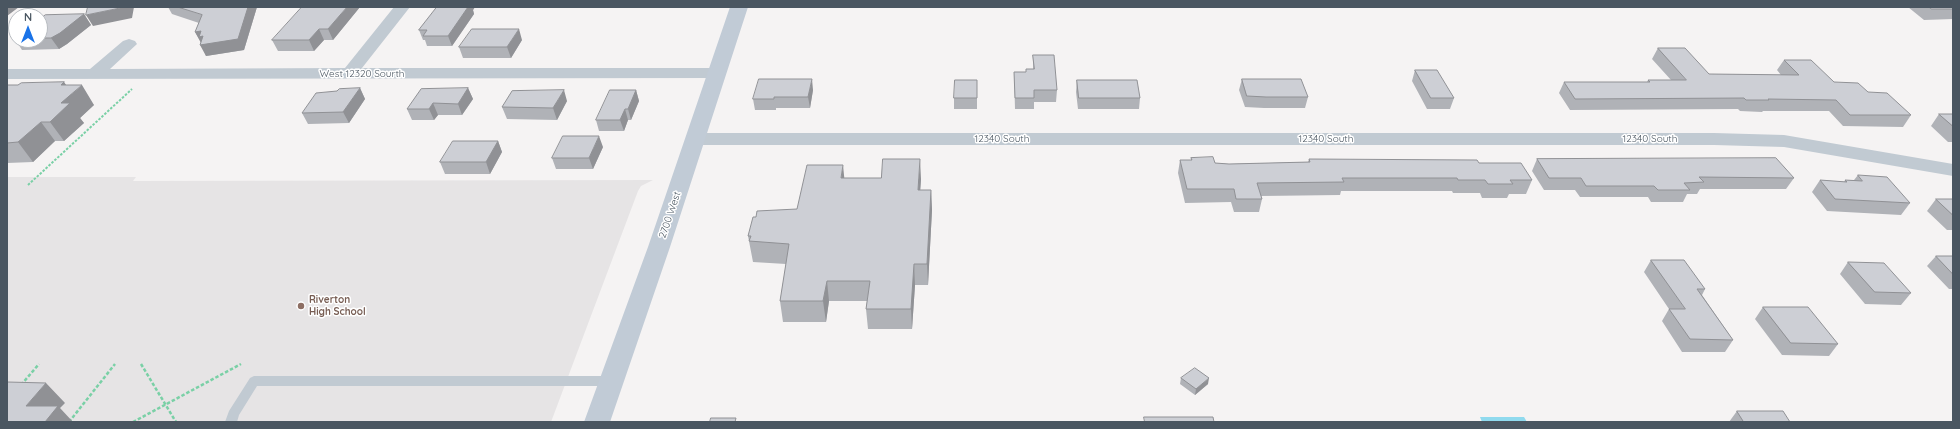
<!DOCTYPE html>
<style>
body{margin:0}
#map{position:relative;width:1960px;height:429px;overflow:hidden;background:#f5f3f3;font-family:Quicksand,sans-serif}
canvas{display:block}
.frame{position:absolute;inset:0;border:8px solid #4a5661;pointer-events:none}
.north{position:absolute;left:8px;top:8px;width:40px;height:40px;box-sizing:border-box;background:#fff;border:1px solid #b7bbc0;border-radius:50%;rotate:0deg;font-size:11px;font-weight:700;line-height:16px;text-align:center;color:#4a5661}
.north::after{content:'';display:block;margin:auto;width:14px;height:18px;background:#1a73e8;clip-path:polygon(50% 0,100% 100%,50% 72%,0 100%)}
</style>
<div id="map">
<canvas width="1960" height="429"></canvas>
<div class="frame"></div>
<div class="north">N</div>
</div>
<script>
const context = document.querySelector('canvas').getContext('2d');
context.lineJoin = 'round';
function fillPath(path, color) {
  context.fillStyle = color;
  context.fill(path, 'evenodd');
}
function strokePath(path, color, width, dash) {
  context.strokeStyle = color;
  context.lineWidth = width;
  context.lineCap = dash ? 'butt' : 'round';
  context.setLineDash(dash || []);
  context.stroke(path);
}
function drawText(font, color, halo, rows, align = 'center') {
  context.font = font + ' Quicksand,sans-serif';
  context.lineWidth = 3;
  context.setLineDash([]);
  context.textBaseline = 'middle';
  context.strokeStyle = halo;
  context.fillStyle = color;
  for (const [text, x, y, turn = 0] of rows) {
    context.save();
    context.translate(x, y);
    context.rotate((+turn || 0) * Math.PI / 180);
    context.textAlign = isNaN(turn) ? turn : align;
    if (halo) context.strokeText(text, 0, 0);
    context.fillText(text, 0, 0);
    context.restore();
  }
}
const education = new Path2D(`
 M7 177H136L133 181 653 180 641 186 638 191 551 422H7Z`);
const water = new Path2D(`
 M1480 417H1524L1527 422H1482Z`);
const pathFar1 = new Path2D(`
 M28 185 132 89`);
const path = new Path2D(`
 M141 364 176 422
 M21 385 39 364
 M69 422 115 364
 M133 422 241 364`);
const lane = new Path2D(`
 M254 376H612L616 378 618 381 616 384 612 386H257L239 415 237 422H225L229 411 250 378Z`);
const street = new Path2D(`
 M394 7H410L362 68H717L723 69 725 73 723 77 717 78 7 79V69H90L123 41 129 39 135 41 137 44 110 69 345 68Z
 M696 133H1714L1784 135 1953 164V176L1784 147 1714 145H696L690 143 687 139 690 135Z`);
const secondary = new Path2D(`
 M730 7H748L670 247 610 422H584L648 247Z`);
const wall = new Path2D(`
 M168 7H257L244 50 206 56 201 42 195 32 199 23 172 14Z
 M360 7 333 40H324L314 51H278L272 40Z
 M437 7H475L473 10 474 14 452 46H427L425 40H423L419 30Z
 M1908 7H1953V19L1924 20Z
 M84 14 91 25 67 44 59 49 22 50 15 39 16 37V40H40V19Z
 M522 40 511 58H463L459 47Z
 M1658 48 1709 74 1781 75 1777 70 1784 60 1834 82 1868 92 1911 115 1903 127 1843 126 1829 111H1763L1762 112 1740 111 1738 109 1570 110 1559 93 1564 82H1647L1648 80H1671L1652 59Z
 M1033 55 1057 90 1056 102H1034V109H1015L1014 72H1026L1033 69Z
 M1415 70 1454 98 1450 109H1427L1412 81Z
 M1242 79 1308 97 1305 108H1264L1245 107 1239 90Z
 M977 80V109H954V98Z
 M1077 80 1140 98 1139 109H1078L1076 92Z
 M64 82 66 85 94 105 80 118 84 123 64 141H55L33 162 7 163V85H18Z
 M360 88 365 99 349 123 308 124 302 113 337 91Z
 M468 88 473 99 462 115H438L434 120H412L407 109Z
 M636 90 639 101 631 120H628L624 131H599L596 120Z
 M813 90 810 108H776V110H755L753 99Z
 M567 101 557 120 507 119 502 107Z
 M1939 114H1953V142H1948L1931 126Z
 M498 141 502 152 490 174H445L440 162Z
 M603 147 593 169H556L552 158Z
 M1191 158 1215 163 1229 164 1308 162 1309 159 1479 163 1532 180 1526 194H1509L1507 198H1482L1480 193H1453L1452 191H1341L1340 195 1261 196 1262 199 1259 212H1234L1231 202 1185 203 1178 173 1180 160H1191Z
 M1537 159 1794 178 1786 189H1700L1697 194H1687L1683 202H1651L1648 197H1580L1575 190H1544L1532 171Z
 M1858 175 1910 203 1901 215 1827 211 1812 192 1820 180 1844 182 1845 180H1854Z
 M844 178 921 179 920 190H931L932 210 928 285H915L912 329H868L866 309 867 301H829L826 322H783L780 301 786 264 753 262 748 236 756 217 797 209Z
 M1936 199H1953V230H1947L1927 211Z
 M1936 256H1953V289H1949L1927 266Z
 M1651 260 1705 289 1702 295 1733 340 1725 352H1682L1662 321 1669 309 1644 272Z
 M1848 262 1911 293 1901 305 1865 304 1840 274Z
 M1763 307 1838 344 1829 356 1782 355 1755 319Z
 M1181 378 1208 384 1195 395 1180 384Z
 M1737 411 1790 422H1729Z`);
const shadedWall = new Path2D(`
 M7 7H19L7 16Z
 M125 7H134L132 18 93 26 86 15Z
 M248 7H257L244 50 206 56 200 45 201 43 195 32Z
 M347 7H360L333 40 328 29Z
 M468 7H475L473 10 474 14 452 46 448 36Z
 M84 14 91 25 67 44 59 49 51 38Z
 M319 29 324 40 314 51 309 40Z
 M519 29 522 40 511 58 507 47Z
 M812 79 813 90 810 108 808 97Z
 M64 82 72 94 82 85 94 105 80 118 84 123 64 141 50 122 61 103V85Z
 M360 88 365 99 349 123 343 112Z
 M468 88 473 99 462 115 458 104Z
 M564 90 567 101 557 120 553 108Z
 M636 90 639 101 631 120 628 109Z
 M433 103 438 115 434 120 429 109Z
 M625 109 628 120 624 131 620 120Z
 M41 122 55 141 33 162 18 142Z
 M599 136 603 147 593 169 589 158Z
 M498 141 502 152 490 174 486 162Z
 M920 159 921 179 919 210 918 190Z
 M843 165 845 185 841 178Z
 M931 190 932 210 928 285 927 264Z
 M914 264 915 285 912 329 911 309Z
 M827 281 829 301 826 322 823 301Z
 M1209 378 1208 384 1195 395 1196 389Z
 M46 383 65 403 60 408 73 422H41L26 406Z`);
const building = new Path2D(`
 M88 7H125L86 15Z
 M178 7H248L238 39 200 45 203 36 199 37 201 31 195 32 202 15Z
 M302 7H347L328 29H319L309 40H272Z
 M437 7H468L448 36H423L427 30H419Z
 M1929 7H1953V9H1932Z
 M84 14 60 33 51 38H40V19L45 15Z
 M472 29H519L507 47H459Z
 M1658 48H1685L1709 74 1799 75 1784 60H1811L1834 82 1858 83 1868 92 1887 93 1911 115H1850L1836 100 1768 99 1769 100H1746L1744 98 1575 99 1564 82H1650L1648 80H1686Z
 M1033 55H1054L1057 90H1034V98H1015L1014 72H1026V69H1034Z
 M1415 70H1437L1454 98H1431Z
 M759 79H812L808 97H774V99H753Z
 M1242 79H1301L1308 97H1266L1247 96Z
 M955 80H977V98H954Z
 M1077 80H1137L1140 98H1079Z
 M64 82 61 85H82L61 103H70L50 122H41L18 142 7 143V85H18L21 83Z
 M360 88 343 112 302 113 316 93 337 91 339 89Z
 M468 88 458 104 433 103 429 109H407L421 89Z
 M564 90 553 108 502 107 512 91Z
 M610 90H636L628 109H625L620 120H596Z
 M1939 114H1953V126Z
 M563 136H599L589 158H552Z
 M453 141H498L486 162H440Z
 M1213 157 1215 163 1229 164 1310 162 1309 159 1477 160 1479 163H1521L1532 180H1510L1513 184H1488L1485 180H1458L1457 178H1342L1344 182 1257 183 1262 199H1236L1234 189H1187L1180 160H1192L1191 158Z
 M1776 158 1794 178 1699 177 1704 182 1684 183 1690 190H1658L1654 186H1586L1581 178H1549L1537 159Z
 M883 159H920L918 190H931L927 264H914L911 309H866L870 281H827L823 301H780L789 244 749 241 751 236H748L753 217H756L757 211 797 209 807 165H843L841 178H881Z
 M1858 175 1887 177 1910 203 1835 199 1820 180 1847 182 1845 180 1862 181Z
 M1936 199H1953V215Z
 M1936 256H1953V274Z
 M1651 260H1684L1705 289H1697L1733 340 1690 339 1669 309H1685Z
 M1848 262 1884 263 1911 293 1875 292Z
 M1763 307H1808L1838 344 1791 343Z
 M1195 368 1209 378 1196 389 1181 378Z
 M7 382 46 383 26 406H58L45 422H7Z
 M1737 411H1783L1790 422H1744Z
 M1144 417H1213L1214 422H1145Z
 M711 418H736L735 422H710Z`);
const markers = [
 [301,306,4,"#8d6e63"]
];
const streetNames = [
 ["West 12320 Sourth",362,74],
 ["12340 South",1002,139],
 ["12340 South",1326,139],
 ["12340 South",1650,139],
 ["2700 West",670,215,-71]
];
const educationNames = [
 ["Riverton",309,300],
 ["High School",309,312]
];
fillPath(education, '#e6e4e5');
fillPath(water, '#90daee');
strokePath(pathFar1, '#7ad0a6', 2, [2.5, 1.5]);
strokePath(path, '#7ad0a6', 2.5, [3.5, 2]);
fillPath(lane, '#c1cad2');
fillPath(street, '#c1cad2');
fillPath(secondary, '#c1cbd6');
fillPath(wall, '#b0b2b7');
fillPath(shadedWall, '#909195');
fillPath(building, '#cdcfd5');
strokePath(building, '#909195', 1);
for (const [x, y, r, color] of markers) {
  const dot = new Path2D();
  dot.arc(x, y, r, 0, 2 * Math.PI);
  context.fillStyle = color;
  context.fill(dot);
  strokePath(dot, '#fff', 1.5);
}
drawText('10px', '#4a5661', '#fff', streetNames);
drawText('bold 10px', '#785e54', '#fff', educationNames, 'left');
</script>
